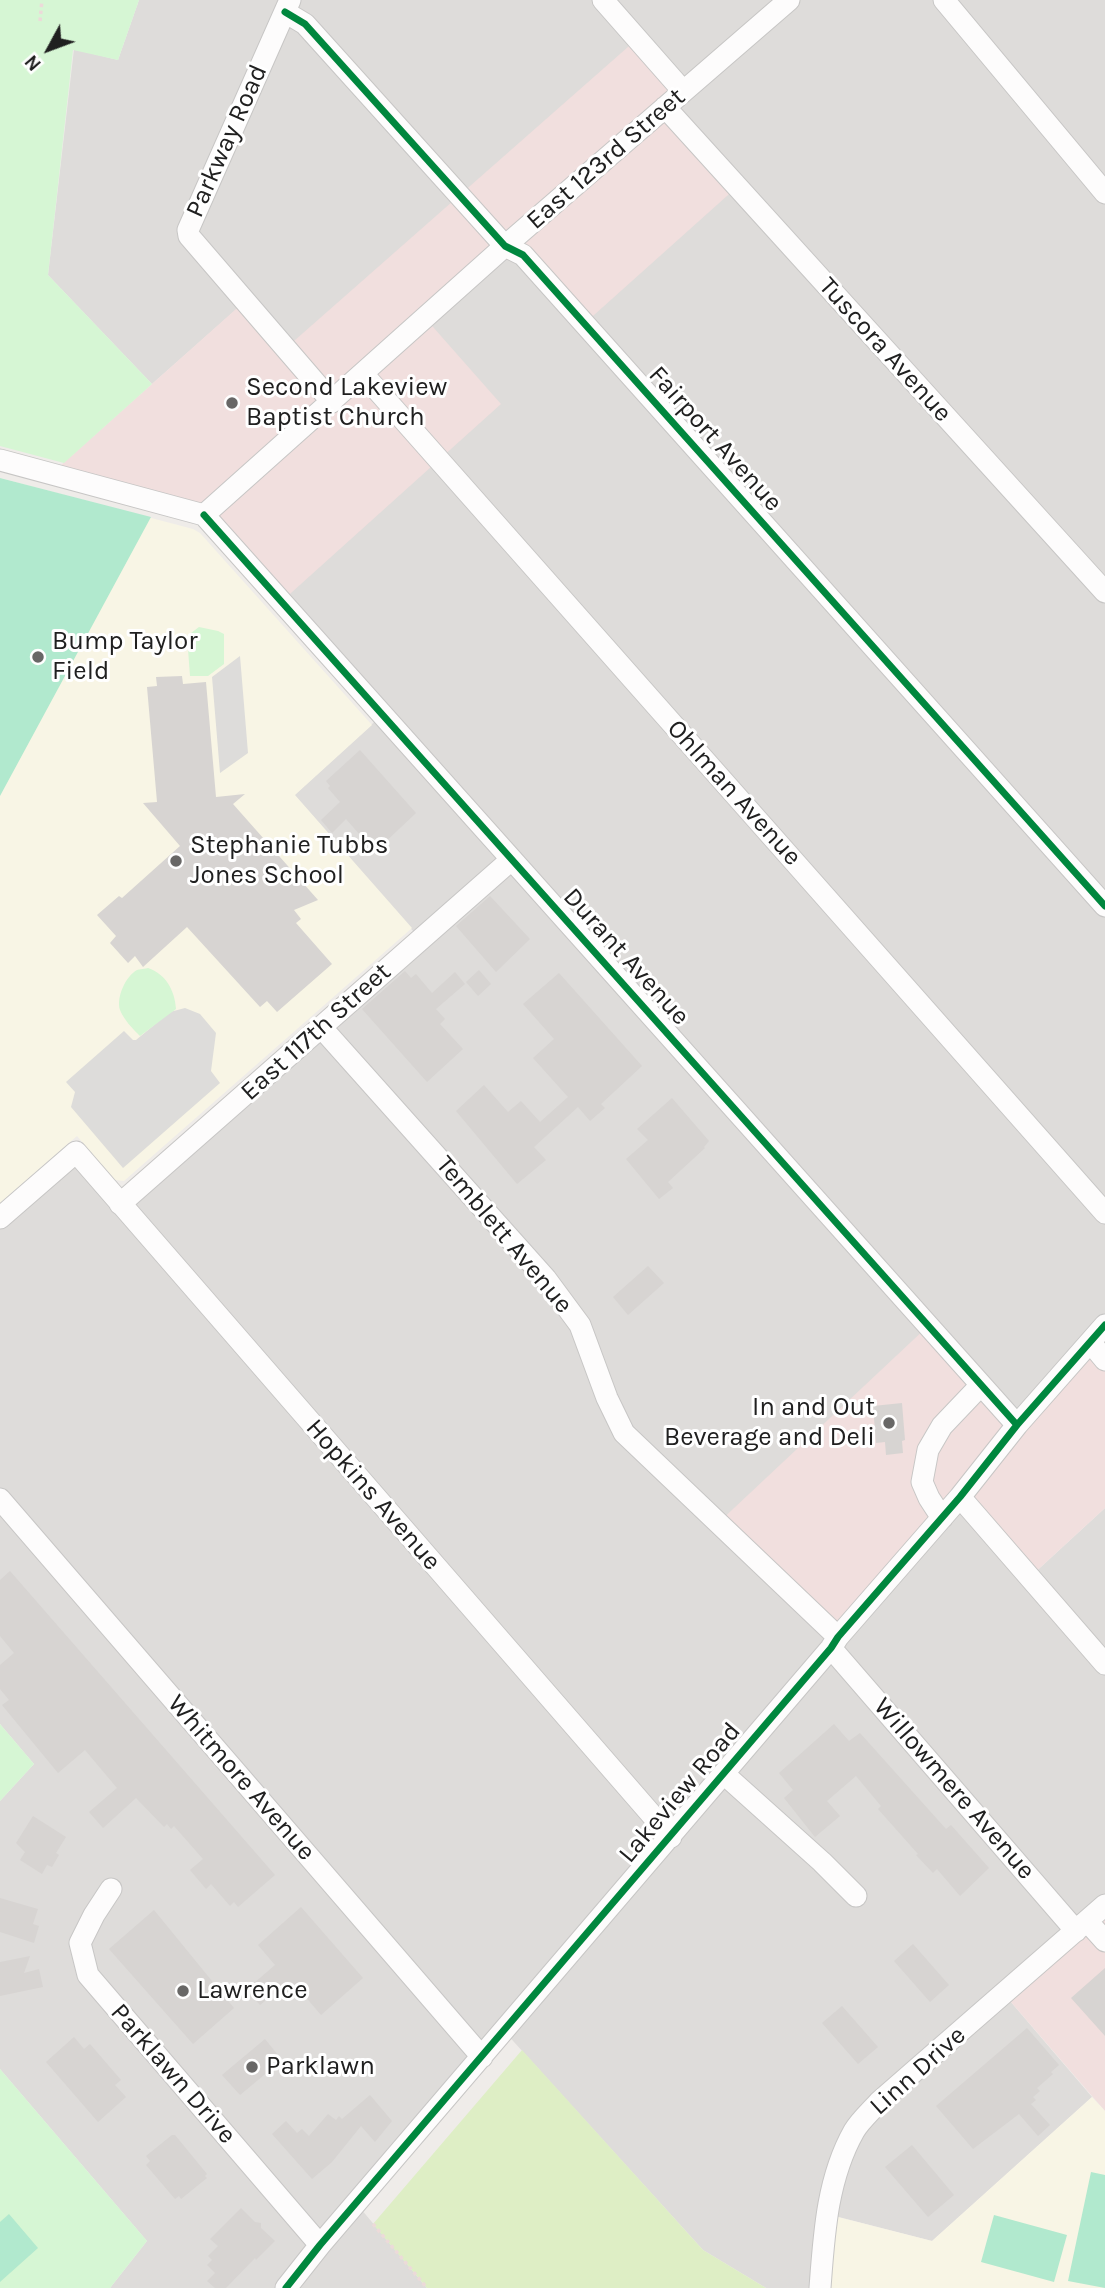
<!DOCTYPE html>
<style>
body{margin:0}
#map{position:relative;width:1105px;height:2288px;overflow:hidden;background:#efece9;font-family:Karla,sans-serif}
canvas{display:block}
.north{position:absolute;left:14px;top:14px;width:70px;height:70px;-webkit-text-stroke:5px #fff;paint-order:stroke;rotate:229deg;font-size:19px;font-weight:700;line-height:28px;text-align:center;color:#202020}
.north::after{content:'';display:block;margin:auto;width:24px;height:32px;background:#202020;clip-path:polygon(50% 0,100% 100%,50% 72%,0 100%)}
</style>
<div id="map">
<canvas width="1105" height="2288"></canvas>
<div class="north">N</div>
</div>
<script>
const context = document.querySelector('canvas').getContext('2d');
context.lineJoin = 'round';
function fillPath(path, color) {
  context.fillStyle = color;
  context.fill(path, 'evenodd');
}
function strokePath(path, color, width, dash) {
  context.strokeStyle = color;
  context.lineWidth = width;
  context.lineCap = dash ? 'butt' : 'round';
  context.setLineDash(dash || []);
  context.stroke(path);
}
function drawText(font, color, halo, rows, align = 'center') {
  context.font = font + ' Karla,sans-serif';
  context.lineWidth = 6;
  context.setLineDash([]);
  context.textBaseline = 'middle';
  context.strokeStyle = halo;
  context.fillStyle = color;
  for (const [text, x, y, turn = 0] of rows) {
    context.save();
    context.translate(x, y);
    context.rotate((+turn || 0) * Math.PI / 180);
    context.textAlign = isNaN(turn) ? turn : align;
    if (halo) context.strokeText(text, 0, 0);
    context.fillText(text, 0, 0);
    context.restore();
  }
}
const residential = new Path2D(`
 M139 0H1105V1360L960 1497 1030 1577 1105 1508V1905L1004 1994 1092 2097 932 2241 827 2214 820 2288H766L703 2250 504 2031 356 2203 427 2288H110L147 2241 0 2069V1801L34 1764 0 1724V1218L76 1152 120 1204 420 939 294 795 382 715 281 602 425 318 665 107 286 348 245 302 152 384 48 275 74 49 118 60Z`);
const commercial = new Path2D(`
 M637 39 683 91 666 107 737 187 584 324 505 247 426 319 501 404 281 602 204 515 51 474 245 301 286 348Z
 M928 1326 1016 1425 1091 1343 1105 1360V1508L1030 1577 960 1498 838 1637 717 1524Z
 M1105 1905V2111L1004 1994Z`);
const education = new Path2D(`
 M0 478 193 529 200 533 372 725 295 795 412 928 124 1181 115 1180 77 1136 0 1203Z
 M1092 2097 1105 2111V2288H820L826 2214 932 2241Z`);
const religious = new Path2D(`
 M240 656 248 753 220 773 212 677Z
 M185 1008 200 1014 216 1033 211 1071 220 1083 123 1168 71 1107 75 1092 66 1082 124 1031 133 1040H136L170 1012Z`);
const grass = new Path2D(`
 M522 2050 703 2250 766 2288H427L373 2224Z`);
const park = new Path2D(`
 M0 0H139L118 60 73 50 48 275 152 384 64 463 0 446Z
 M199 627 218 631 224 634V664L208 676H190L187 636Z
 M148 968C166 974 175 991 176 1009L140 1036C133 1029 124 1020 120 1010 116 997 126 976 137 970 139 969 146 969 148 968Z
 M0 1724 34 1764 0 1801Z
 M0 2069 147 2241 110 2288H0Z`);
const pitch = new Path2D(`
 M0 478 151 517 0 796Z
 M1091 2172 1105 2175V2288L1068 2281Z
 M9 2214 38 2248 0 2282V2222Z
 M994 2215 1067 2235 1054 2282 981 2262Z`);
const building = new Path2D(`
 M182 676 183 684 206 682 216 797 245 794 233 804 318 900 294 910 301 919 296 923 332 964 277 1012 267 1001 260 1007 187 927 143 967 135 956 128 963 110 943 116 936 97 915 119 896 122 898 180 846 143 803 157 802 147 687 157 686 156 677Z
 M360 750 416 813 381 846 374 838 368 844 346 819 332 833 321 820 340 802 328 788 330 786 326 781Z
 M490 896 530 939 496 972 456 926Z
 M479 970 491 984 478 996 466 982Z
 M405 971 411 978 416 974 432 993 455 972 465 984 436 1009 445 1019 440 1024 463 1049 427 1082 362 1009Z
 M559 973 642 1066 601 1104 605 1108 590 1121 578 1107 534 1147 546 1160 517 1184 456 1111 484 1085 508 1112 521 1101 540 1122 568 1097 533 1058 554 1039 523 1004Z
 M672 1098 709 1141 704 1147 705 1148 668 1182 673 1188 659 1199 626 1159 648 1140 637 1129Z
 M648 1266 664 1283 628 1315 613 1297Z
 M902 1403 905 1440 902 1441 903 1453 886 1455 885 1442 876 1443 873 1406Z
 M10 1571 275 1875 238 1907 234 1902 230 1906 211 1884 206 1889 190 1870 203 1859 174 1826 171 1829 167 1824 164 1827 136 1798 103 1828 89 1812 117 1788 85 1750 58 1773 2 1705 9 1700 0 1689V1665L14 1653 0 1636V1580Z
 M834 1724 849 1741 860 1733 946 1829 951 1825 989 1868 960 1896 937 1869 933 1873 916 1855 918 1854 878 1809 881 1806 856 1776 827 1801 840 1816 815 1837 784 1798 793 1790 779 1773Z
 M33 1816 66 1837 56 1853 59 1855 52 1867 47 1865 42 1874 20 1860 25 1852 16 1843Z
 M0 1898 38 1909 33 1924 39 1926 34 1943 0 1932Z
 M301 1907 363 1978 321 2015 298 1988 293 1992 286 1984 260 2005 246 1990 275 1965 258 1945Z
 M154 1910 234 2008 193 2044 109 1949Z
 M913 1944 949 1985 930 2002 894 1961Z
 M30 1956 24 1973 39 1969 43 1987 0 1996V1962Z
 M1105 1968V2036L1071 1998Z
 M842 2006 878 2047 858 2064 822 2023Z
 M1027 2028 1059 2065 1051 2072 1053 2074 1037 2088 1040 2091 1033 2097 1036 2100 1031 2104 1050 2125 1038 2136 1019 2114 973 2149 936 2106Z
 M74 2037 84 2049 90 2044 121 2080 115 2085 126 2097 98 2122 46 2062Z
 M265 2039 282 2060 240 2095 222 2075Z
 M370 2095 392 2121 375 2142 361 2126 332 2162 312 2179 272 2134 286 2121 297 2133 302 2129 309 2136 328 2114 336 2120 339 2116 342 2119Z
 M172 2135H175L207 2174 205 2176 207 2178 181 2199 179 2196 175 2199 146 2165 150 2161 146 2156Z
 M912 2145 954 2195 928 2217 885 2167Z
 M241 2208 255 2222 261 2223V2228L275 2241 256 2260 255 2258 226 2288H215L207 2281 215 2273 207 2265 212 2260 208 2256 218 2246 210 2239Z`);
const path = new Path2D(`
 M40 21 42 0
 M373 2224 427 2288`);
const minor = new Path2D(`
 M290 0 188 230 189 236 332 402
 M603 0 683 91
 M944 0 1105 193
 M285 12 305 24 505 246 523 255 1105 906
 M665 107 1105 592
 M363 374 1105 1213
 M0 460 204 515
 M204 515 1017 1425
 M204 515 505 246 789 0
 M321 1027 546 1279 580 1325 607 1398 624 1433 838 1637
 M120 1204 511 860
 M0 1218 76 1152 671 1837
 M1091 1343 1105 1360
 M960 1497 1105 1664
 M0 1499 482 2057
 M942 1518 929 1498 922 1482 928 1450 942 1426 981 1385
 M831 1648 1076 1931
 M724 1774 822 1862 856 1896
 M111 1889 94 1915 80 1943 88 1975 320 2245
 M1087 1921 1105 1941
 M286 2288 320 2245 831 1648 838 1637 960 1497 1017 1425 1105 1325
 M820 2288C824 2234 827 2179 854 2131 860 2121 871 2111 879 2102L1105 1905`);
const cycleway = new Path2D(`
 M285 12 305 24 505 246 523 255 1105 906
 M204 515 1017 1425
 M286 2288 320 2245 831 1648 838 1637 960 1497 1017 1425 1105 1325`);
const markers = [
 [232,403,7,"#686766"],
 [38,657,7,"#686766"],
 [176,861,7,"#686766"],
 [889,1423,7,"#686766"],
 [183,1991,7,"#686766"],
 [252,2067,7,"#686766"]
];
const streetNames = [
 ["Parkway Road",227,141,-66],
 ["East 123rd Street",606,159,-41],
 ["Tuscora Avenue",885,350,48],
 ["Fairport Avenue",715,439,48],
 ["Ohlman Avenue",734,793,48],
 ["Durant Avenue",626,957,48],
 ["East 117th Street",316,1032,-42],
 ["Temblett Avenue",504,1235,50],
 ["Hopkins Avenue",373,1495,49],
 ["Whitmore Avenue",241,1778,49],
 ["Willowmere Avenue",954,1789,49],
 ["Lakeview Road",680,1793,-50],
 ["Linn Drive",918,2071,-42],
 ["Parklawn Drive",173,2074,49]
];
const poiNames = [
 ["Second Lakeview",246,388],
 ["Baptist Church",246,418],
 ["Bump Taylor",52,642],
 ["Field",52,672],
 ["Stephanie Tubbs",190,846],
 ["Jones School",190,876],
 ["In and Out",875,1408,"right"],
 ["Beverage and Deli",875,1438,"right"],
 ["Lawrence",197,1991],
 ["Parklawn",266,2067]
];
fillPath(residential, '#dedcda');
fillPath(commercial, '#f1dfde');
fillPath(education, '#f8f5e5');
fillPath(religious, '#dddcda');
fillPath(grass, '#deeec5');
fillPath(park, '#d6f6d4');
fillPath(pitch, '#b1e9ce');
fillPath(building, '#d7d4d2');
strokePath(minor, '#c7c6c5', 23);
strokePath(path, '#ecdad9', 3.5, [3.5, 3.5]);
strokePath(minor, '#fdfcfc', 21);
strokePath(cycleway, '#00873e', 7);
for (const [x, y, r, color] of markers) {
  const dot = new Path2D();
  dot.arc(x, y, r, 0, 2 * Math.PI);
  context.fillStyle = color;
  context.fill(dot);
  strokePath(dot, '#fff', 2.5);
}
drawText('26px', '#202020', '#fff', streetNames);
drawText('26px', '#202020', '#fff', poiNames, 'left');
</script>
